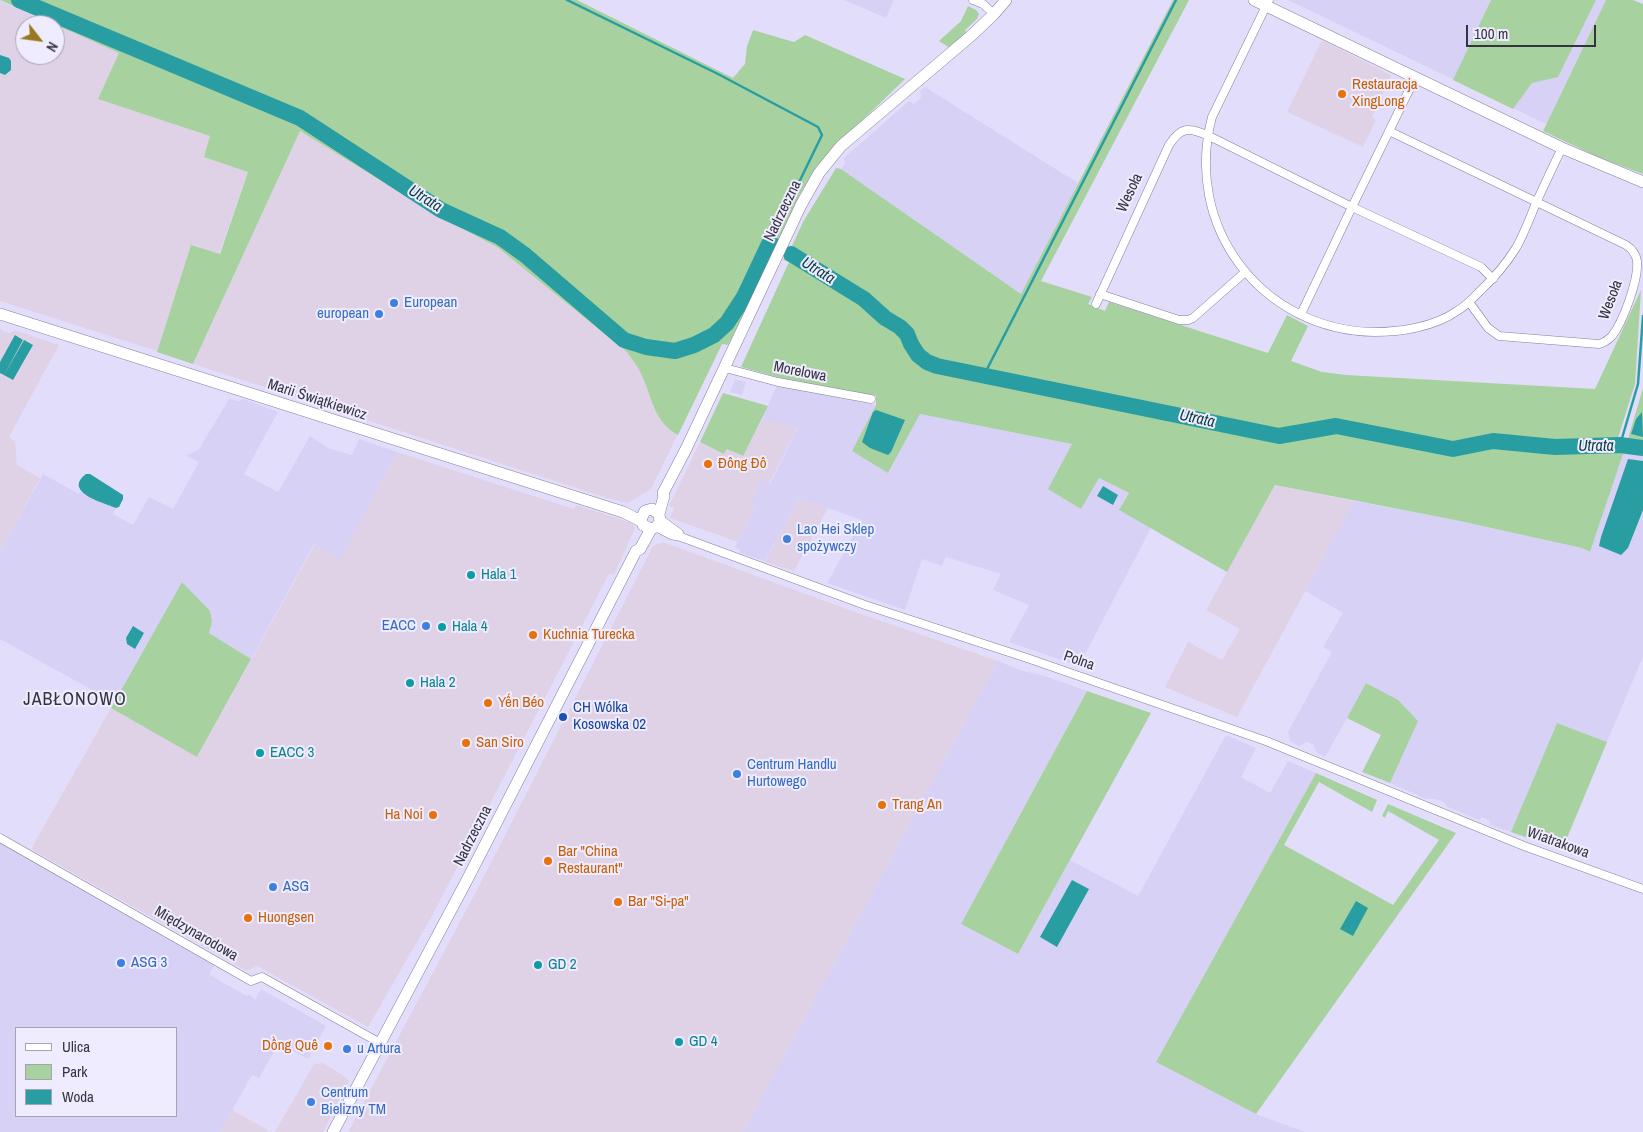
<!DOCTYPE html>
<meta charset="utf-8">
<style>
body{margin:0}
#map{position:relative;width:1643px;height:1132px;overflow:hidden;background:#e3ddfc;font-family:"Archivo Narrow",sans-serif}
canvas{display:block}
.legend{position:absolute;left:15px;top:1027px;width:162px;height:90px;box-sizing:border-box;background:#f0ecff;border:1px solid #a5a2b2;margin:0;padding:6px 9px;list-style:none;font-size:15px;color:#35333f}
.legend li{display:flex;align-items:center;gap:10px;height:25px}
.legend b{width:25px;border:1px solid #a5a2b2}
.north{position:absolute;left:15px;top:15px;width:50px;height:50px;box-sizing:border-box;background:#f0ecff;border:1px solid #a5a2b2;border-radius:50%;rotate:120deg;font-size:14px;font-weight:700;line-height:20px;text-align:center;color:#35333f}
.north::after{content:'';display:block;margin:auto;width:18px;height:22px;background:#997822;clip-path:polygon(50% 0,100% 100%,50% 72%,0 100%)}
.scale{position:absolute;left:1466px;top:25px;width:130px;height:22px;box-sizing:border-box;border:2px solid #35333f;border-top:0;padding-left:6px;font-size:15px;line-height:18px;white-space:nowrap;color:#35333f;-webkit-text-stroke:4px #f0ecff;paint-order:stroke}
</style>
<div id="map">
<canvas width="1643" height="1132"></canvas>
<ul class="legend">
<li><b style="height:6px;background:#fff"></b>Ulica</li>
<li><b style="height:14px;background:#a8d1a0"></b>Park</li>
<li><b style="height:14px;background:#299ea2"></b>Woda</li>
</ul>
<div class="north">N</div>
<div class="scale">100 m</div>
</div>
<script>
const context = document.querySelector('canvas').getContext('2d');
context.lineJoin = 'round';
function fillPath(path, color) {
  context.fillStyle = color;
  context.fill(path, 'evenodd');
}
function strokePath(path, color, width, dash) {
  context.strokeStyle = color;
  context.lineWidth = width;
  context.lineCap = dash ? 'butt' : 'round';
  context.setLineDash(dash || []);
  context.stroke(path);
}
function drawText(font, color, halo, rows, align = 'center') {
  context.font = font + ' "Archivo Narrow",sans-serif';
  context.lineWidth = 4;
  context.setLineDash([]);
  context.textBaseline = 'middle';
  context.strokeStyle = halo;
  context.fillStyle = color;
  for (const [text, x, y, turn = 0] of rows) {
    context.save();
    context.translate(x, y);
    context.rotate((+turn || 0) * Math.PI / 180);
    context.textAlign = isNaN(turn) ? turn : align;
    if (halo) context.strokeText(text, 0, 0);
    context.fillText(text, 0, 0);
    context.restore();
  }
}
const commercial = new Path2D(`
 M0 1 120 53 98 99 211 136 204 157 248 171 219 254 191 245 157 351 0 301ZM25 25H55V55H25Z
 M1322 40 1391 75 1372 117 1376 120 1363 147 1287 112Z
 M300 131 440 217 497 247 627 352 722 344 651 489 628 503 607 498 193 364Z
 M0 328 5 332 9 333 15 330 59 345 9 437 15 442 17 465 40 478 0 552Z
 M762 419 798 426 769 484 761 481 751 503 755 505 754 511 738 542 670 518 674 508 669 506 700 442 724 454 727 448 742 456Z
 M397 452 574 509 576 505 632 523 635 528 614 575 609 574 432 916 368 1027 257 966 247 971 31 849 111 708 198 756 315 544 340 558Z
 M1275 485 1354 501 1237 717 1165 687 1188 642 1222 660 1240 629 1206 610Z
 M799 498 828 508 794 571 765 562Z
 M663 542 858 613 998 661 743 1132H348L479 886 653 546Z
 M323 1063 344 1076 349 1081 323 1132H275L314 1064Z
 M232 1110 268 1130 267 1132H220Z`);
const built = new Path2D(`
 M844 0H894L886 18Z
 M1288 0H1606L1546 124Z
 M925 87 1078 183 1021 294 841 169 845 163 844 158 909 101 914 104 919 100 921 97 920 91Z
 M735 379 746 382 742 395 730 392Z
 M777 385 876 405 852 451 889 472 920 414 1073 444 1048 489 1099 478 1129 493 1119 510 1151 528 1079 666 1009 642 1029 605 993 590 1001 574 946 557 942 566 922 559 905 610 827 583 862 520 799 498 765 561 740 553V550L735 547 754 511 755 505 751 503 761 480 770 484 798 427 762 419Z
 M229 399 239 401 243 399 278 412 244 474 278 492 310 436 328 448 352 455 359 439 397 452 340 559 314 544 251 659 209 633 212 622 182 582 114 702 0 639V552L43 474 79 494 81 491 98 501 116 508 113 514 133 525 149 497 173 509 199 462 186 456 199 449Z
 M1623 453 1643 454V657L1607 742 1557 723 1511 832 1490 825V821L1482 817 1479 820 1448 807 1442 801 1434 799H1426L1390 783 1418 720 1367 683 1325 757 1316 752 1314 745 1307 742 1299 746 1290 741 1288 732 1332 652 1323 647 1343 613 1305 591 1354 501 1455 520 1582 548 1590 552Z
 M998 661 1023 671 1042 675 1087 691 961 924 1018 954 1070 860 1138 896 1226 735 1256 748 1241 777 1270 793 1288 761 1316 773 1156 1062 1256 1114 1305 1132H743Z
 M0 842 105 903 216 963 209 974 222 982 247 996 249 994 255 1000 261 989 326 1026 308 1059 279 1043 259 1078 252 1075 220 1132H0ZM16 1028H176V1116H16Z`);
const green = new Path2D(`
 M0 0H577L733 78 745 64 747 46 753 30 794 42 805 35 905 79 845 137 816 167 800 194 766 270 728 345 722 344 678 435C653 421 653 399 642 376 639 367 632 360 627 352L497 247 440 217 300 131 193 364 157 352 191 245 220 254 248 172 204 157 210 136 98 99 119 53Z
 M1173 0H1189L1041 281 1092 297 1088 304 1105 311 1109 302 1268 353 1287 315 1308 326 1291 361 1322 372 1346 375 1595 389 1641 290 1635 384 1617 441 1627 442 1643 388V443L1627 442 1590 552 1582 548 1455 520 1275 485 1227 572 1119 510 1129 493 1099 478 1081 509 1048 489 1072 444 920 414 888 473 852 451 876 405V396L781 378 741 367 789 262 783 260 792 246 803 222 836 168 841 169 1021 294Z
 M1491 0H1596L1558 77 1532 83 1513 109 1453 80Z
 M1606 0H1633L1643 4V174L1600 158 1543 131Z
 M968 6 976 10 979 14 977 19 965 30 967 34 950 48 939 41 961 21Z
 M723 393 768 406 743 456 727 449 724 454 700 442Z
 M182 582 210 611 212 622 209 633 251 659 197 757 111 708Z
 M1366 683 1398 700 1418 721 1390 783 1362 772 1381 735 1347 718Z
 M1087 691 1151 713 1018 954 961 924Z
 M1557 723 1607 742 1562 850 1511 832Z
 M1316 773 1377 800 1372 812 1319 782 1284 845 1393 905 1439 840 1388 811 1385 818 1382 816 1388 804 1456 833 1256 1114 1156 1062Z`);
const water = new Path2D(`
 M0 55 9 58 11 61V70L5 75 0 73Z
 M15 335 23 340 4 375 0 373V362Z
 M24 340 33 345 13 380 4 375Z
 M876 410 905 420 891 452 888 455 870 448 862 442 873 412Z
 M1642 412 1643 437 1631 434 1636 419Z
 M1628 459 1643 461V510L1628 548 1621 555 1599 546 1601 537Z
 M86 474H90L123 495V499L119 507 116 508C104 503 62 492 86 474Z
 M1103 486 1118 495 1113 505 1097 496Z
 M133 626 144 633 135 649 127 644 126 638Z
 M1072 880 1089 889 1057 947 1040 937Z
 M1356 901 1368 908 1353 936 1340 929Z`);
const stream = new Path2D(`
 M567 0 718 74 818 127 822 135 769 244
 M983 377 1176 0
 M1620 445 1638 384 1643 316`);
const river = new Path2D(`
 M19 0 300 118 441 210 500 237 525 255 624 340 646 347 675 351 694 345 714 335 727 323 744 297 769 244 775 246
 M791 254 864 299 885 318 900 327 907 334 911 344 918 355 927 362 937 366 1279 436 1336 426 1453 449 1493 441 1555 447 1620 445 1643 448`);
const street = new Path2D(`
 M973 0 983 4 994 14
 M1269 0 1212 117C1183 226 1261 330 1374 332 1401 332 1434 327 1457 311 1466 306 1473 298 1480 291 1494 278 1506 264 1516 248 1524 234 1530 218 1536 203 1545 184 1553 166 1562 148
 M1389 131 1626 245C1632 249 1636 254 1637 261 1639 279 1623 322 1612 336 1608 340 1604 343 1599 344L1499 336 1488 328 1469 302
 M1100 294 1179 320H1188L1193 318 1244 273
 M1096 304 1169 145C1181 127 1188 127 1207 135L1352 207 1481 267 1493 279
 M1301 314 1352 207 1415 78
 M725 368 778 382 871 399
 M660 519 679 533 681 537
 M656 527 671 535 681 537 865 605 1027 658 1266 741 1524 846 1643 889
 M0 838 251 981 262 977 380 1043`);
const secondary = new Path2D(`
 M1254 0 1562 148 1643 182
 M0 314 623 512 641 521
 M659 514 652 509 645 511 641 519 643 525 651 529 656 527 660 522 659 514 664 496 663 493 686 449 801 205 819 173 841 146 972 35 994 14 1006 0
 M333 1132 467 880 636 551 640 549 651 529`);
const markers = [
 [1342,94,5,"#e8710a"],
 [394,303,5,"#3f7fe0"],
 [379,314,5,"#3f7fe0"],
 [708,464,5,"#e8710a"],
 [787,539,5,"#3f7fe0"],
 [471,575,5,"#0f9aa8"],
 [426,626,5,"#3f7fe0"],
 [442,627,5,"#0f9aa8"],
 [533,635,5,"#e8710a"],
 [410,683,5,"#0f9aa8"],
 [488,703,5,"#e8710a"],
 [563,717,5,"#1a4fb4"],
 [466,743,5,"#e8710a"],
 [260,753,5,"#0f9aa8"],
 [737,774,5,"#3f7fe0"],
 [882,805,5,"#e8710a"],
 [433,815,5,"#e8710a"],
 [548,861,5,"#e8710a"],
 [273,887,5,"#3f7fe0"],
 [618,902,5,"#e8710a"],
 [248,918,5,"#e8710a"],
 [121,963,5,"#3f7fe0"],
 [538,965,5,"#0f9aa8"],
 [679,1042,5,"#0f9aa8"],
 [328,1046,5,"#e8710a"],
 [347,1049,5,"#3f7fe0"],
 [311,1102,5,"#3f7fe0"]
];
const foodNames = [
 ["Restauracja",1352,85],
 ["XingLong",1352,102],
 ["Đông Đô",718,464],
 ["Kuchnia Turecka",543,635],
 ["Yến Béo",498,703],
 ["San Siro",476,743],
 ["Trang An",892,805],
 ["Ha Noi",423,815,"right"],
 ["Bar \"China",558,852],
 ["Restaurant\"",558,869],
 ["Bar \"Si-pa\"",628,902],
 ["Huongsen",258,918],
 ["Dồng Quê",318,1046,"right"]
];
const streetNames = [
 ["Wesoła",1130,193,-65],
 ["Nadrzeczna",783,211,-64],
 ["Wesoła",1611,300,-69],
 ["Morelowa",800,372,11],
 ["Marii Świątkiewicz",317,400,18],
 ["Polna",1079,661,19],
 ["Nadrzeczna",473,836,-63],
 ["Wiatrakowa",1558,843,20],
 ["Międzynarodowa",196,934,30]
];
const shopNames = [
 ["European",404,303],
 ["european",369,314,"right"],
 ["Lao Hei Sklep",797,530],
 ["spożywczy",797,547],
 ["EACC",416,626,"right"],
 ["Centrum Handlu",747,765],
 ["Hurtowego",747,782],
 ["ASG",283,887],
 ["ASG 3",131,963],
 ["u Artura",357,1049],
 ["Centrum",321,1093],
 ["Bielizny TM",321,1110]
];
const cultureNames = [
 ["Hala 1",481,575],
 ["Hala 4",452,627],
 ["Hala 2",420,683],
 ["EACC 3",270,753],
 ["GD 2",548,965],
 ["GD 4",689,1042]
];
const transitNames = [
 ["CH Wólka",573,708],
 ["Kosowska 02",573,725]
];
const waterNames = [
 ["Utrata",425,199,32],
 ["Utrata",818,271,32],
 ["Utrata",1197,419,12],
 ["Utrata",1596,447]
];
const quarterNames = [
 ["JABŁONOWO",75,700]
];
fillPath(commercial, '#e0d2e6');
fillPath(built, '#d8d1f6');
fillPath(green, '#a8d1a0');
fillPath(water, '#299ea2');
strokePath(stream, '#299ea2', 2.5);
strokePath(river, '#299ea2', 16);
strokePath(street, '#847e9a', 9);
strokePath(secondary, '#847e9a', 12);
strokePath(street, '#fff', 8);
strokePath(secondary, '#fff', 11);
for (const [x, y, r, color] of markers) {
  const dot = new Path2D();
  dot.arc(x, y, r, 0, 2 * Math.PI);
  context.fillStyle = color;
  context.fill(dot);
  strokePath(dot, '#f0ecff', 2);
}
drawText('15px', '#c56008', '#f0ecff', foodNames, 'left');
drawText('15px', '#35333f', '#f0ecff', streetNames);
drawText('15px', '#366cbe', '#f0ecff', shopNames, 'left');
drawText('15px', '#0d838f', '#f0ecff', cultureNames, 'left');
drawText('15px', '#164399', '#f0ecff', transitNames, 'left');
drawText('italic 16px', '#093d3f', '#f0ecff', waterNames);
context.letterSpacing = '1px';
drawText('18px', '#35333f', '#f0ecff', quarterNames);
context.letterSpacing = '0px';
</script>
